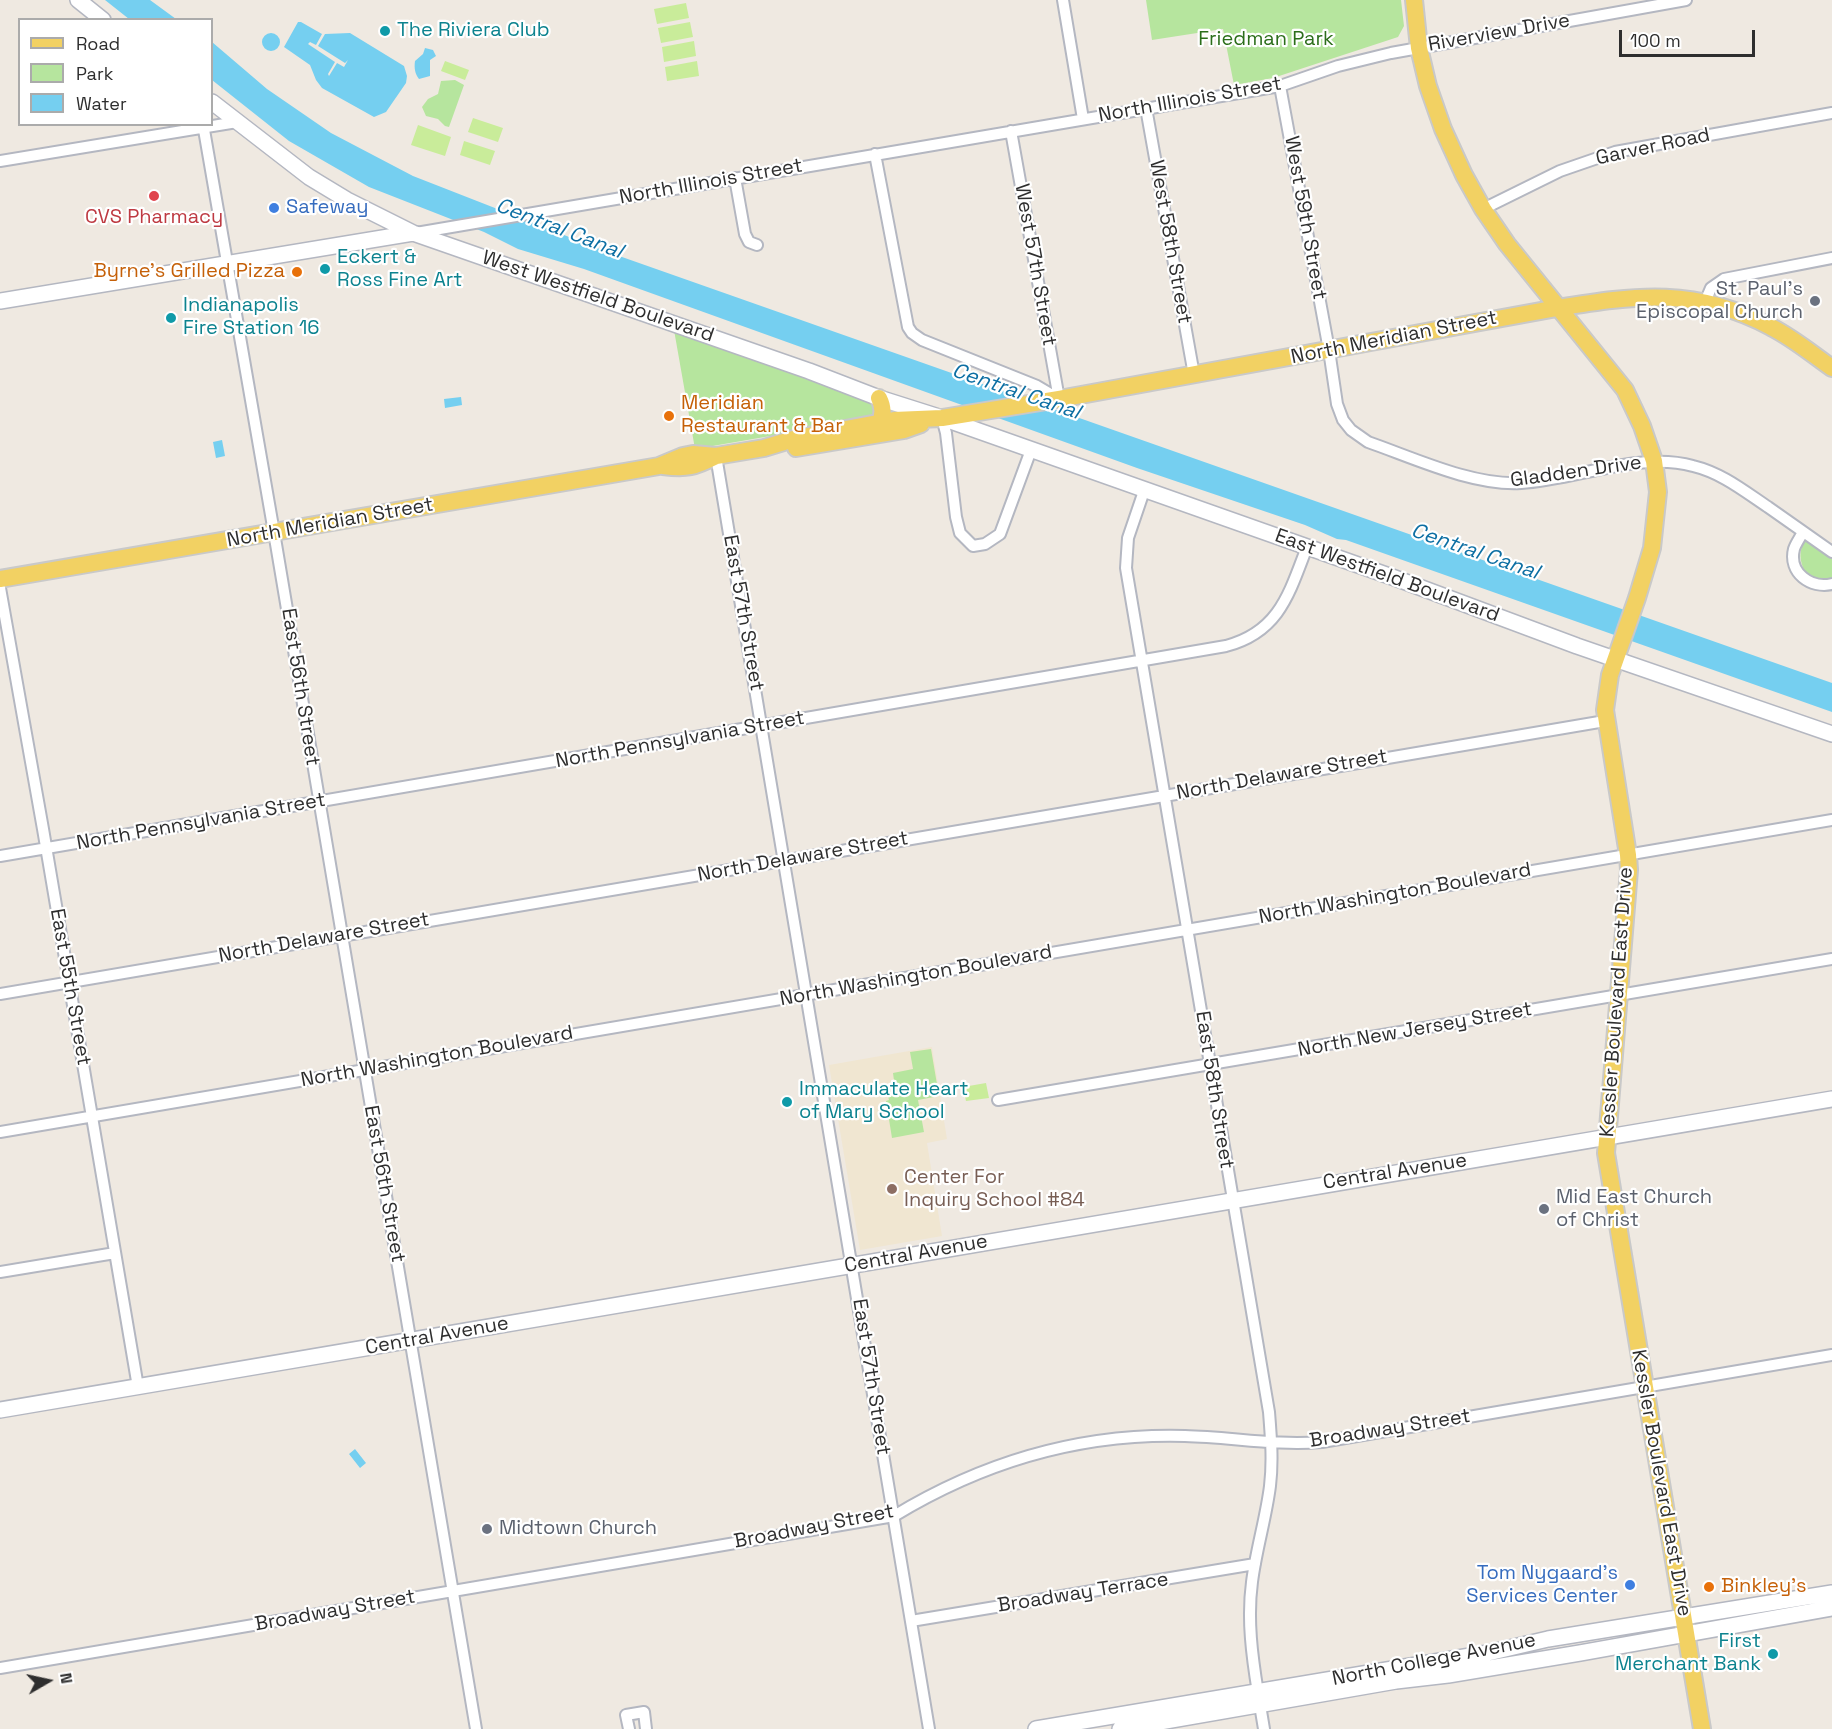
<!DOCTYPE html>
<style>
body{margin:0}
#map{position:relative;width:1832px;height:1729px;overflow:hidden;background:#efe9e1;font-family:"Space Grotesk",sans-serif}
canvas{display:block}
.legend{position:absolute;left:18px;top:18px;width:195px;height:108px;box-sizing:border-box;background:#fff;border:2px solid #ababab;margin:0;padding:8px 10px;list-style:none;font-size:18px;color:#2e2e2e}
.legend li{display:flex;align-items:center;gap:12px;height:30px}
.legend b{width:30px;border:2px solid #ababab}
.north{position:absolute;left:18px;top:1651px;width:60px;height:60px;-webkit-text-stroke:4px #fff;paint-order:stroke;rotate:81deg;font-size:16px;font-weight:700;line-height:24px;text-align:center;color:#2e2e2e}
.north::after{content:'';display:block;margin:auto;width:21px;height:27px;background:#2e2e2e;clip-path:polygon(50% 0,100% 100%,50% 72%,0 100%)}
.scale{position:absolute;left:1619px;top:30px;width:136px;height:27px;box-sizing:border-box;border:3px solid #2e2e2e;border-top:0;padding-left:8px;font-size:18px;line-height:21px;white-space:nowrap;color:#2e2e2e;-webkit-text-stroke:4px #fff;paint-order:stroke}
</style>
<div id="map">
<canvas width="1832" height="1729"></canvas>
<ul class="legend">
<li><b style="height:8px;background:#f2d163"></b>Road</li>
<li><b style="height:16px;background:#b6e59e"></b>Park</li>
<li><b style="height:16px;background:#75cff0"></b>Water</li>
</ul>
<div class="north">N</div>
<div class="scale">100 m</div>
</div>
<script>
const context = document.querySelector('canvas').getContext('2d');
context.lineJoin = 'round';
function fillPath(path, color) {
  context.fillStyle = color;
  context.fill(path, 'evenodd');
}
function strokePath(path, color, width, dash) {
  context.strokeStyle = color;
  context.lineWidth = width;
  context.lineCap = dash ? 'butt' : 'round';
  context.setLineDash(dash || []);
  context.stroke(path);
}
function drawText(font, color, halo, rows, align = 'center') {
  context.font = font + ' "Space Grotesk",sans-serif';
  context.lineWidth = 4.5;
  context.setLineDash([]);
  context.textBaseline = 'middle';
  context.strokeStyle = halo;
  context.fillStyle = color;
  for (const [text, x, y, turn = 0] of rows) {
    context.save();
    context.translate(x, y);
    context.rotate((+turn || 0) * Math.PI / 180);
    context.textAlign = isNaN(turn) ? turn : align;
    if (halo) context.strokeText(text, 0, 0);
    context.fillText(text, 0, 0);
    context.restore();
  }
}
const education = new Path2D(`
 M932 1047 947 1139 927 1143 942 1236 860 1250 829 1065Z`);
const green = new Path2D(`
 M1146 0H1401L1404 26 1398 37 1273 78 1234 85 1223 29 1152 40Z
 M455 80 464 85 449 127 445 126 438 119 426 116 422 107 428 99 438 94 441 81Z
 M674 330 872 401 875 418 695 449Z
 M1805 541H1809L1832 556V578L1820 580 1805 572C1800 562 1798 551 1805 541Z
 M931 1049 939 1096 918 1100 924 1132 892 1138 886 1101 889 1100 888 1096 892 1095 891 1089 895 1088 893 1073 913 1069 910 1052Z`);
const pitch = new Path2D(`
 M686 3 689 18 657 24 654 9Z
 M690 22 693 37 661 43 658 28Z
 M694 41 696 56 664 62 662 47Z
 M445 61 469 70 465 80 441 71Z
 M697 61 699 76 667 81 665 67Z
 M473 118 503 128 498 142 468 132Z
 M418 125 451 137 445 156 411 145Z
 M464 141 495 151 490 165 460 155Z
 M986 1083 989 1098 966 1101 963 1087Z`);
const water = new Path2D(`
 M105 0H150L176 19H129Z
 M298 22H301L322 34 316 45 310 42 308 44 335 62 328 74 329 76 337 63 344 67 348 60 345 63 318 46 325 34 350 33 404 66 407 76 406 83 386 112 374 117 322 88 316 80 310 65 284 47Z
 M262 42a9 9 0 1 1 18 0a9 9 0 1 1-18 0Z
 M212 42 267 89 331 133 413 176 605 251 1832 683V712L1346 540 1337 539 1305 525 1137 468 584 269 518 249 484 232 369 187 289 141 212 80Z
 M425 48 433 50 436 56 430 60V76L419 79C415 74 414 68 415 61L423 54Z
 M461 397 462 405 445 408 444 399Z
 M222 440 225 456 216 458 213 442Z
 M355 1449 366 1463 360 1468 349 1454Z`);
const street = new Path2D(`
 M1063 0 1083 119
 M1280 86 1329 350 1337 404 1343 420 1351 430 1368 442C1414 458 1473 486 1521 483 1576 480 1639 451 1693 466 1722 473 1744 491 1768 507 1789 522 1811 537 1832 552
 M1146 108 1194 375
 M203 124 276 544 476 1729
 M1011 131 1059 399
 M875 154 908 327 912 333 922 340 1037 386 1059 399
 M0 161 237 122
 M735 178 745 234 749 242 757 245
 M1483 209 1560 171 1615 152 1832 113
 M416 233 1280 86 1338 66 1391 53 1686 0
 M1705 302 1711 288 1724 279 1832 258
 M942 418 946 433 956 517 960 533 973 546 985 544 1000 534 1031 450
 M716 456 929 1729
 M1144 491 1128 538 1126 568 1269 1412C1271 1437 1273 1461 1270 1486 1266 1518 1256 1550 1252 1582 1247 1619 1252 1656 1258 1693
 M1803 532C1800 538 1796 543 1794 549 1788 573 1811 589 1832 584
 M0 588 43 829 138 1387
 M0 856 1226 646C1279 632 1289 594 1307 547
 M0 994 1605 721
 M998 1100 1832 959
 M0 1132 1832 820
 M0 1272 115 1253
 M911 1621 1255 1564
 M0 1668 894 1516C983 1462 1081 1433 1185 1436 1231 1437 1276 1446 1322 1442L1832 1355
 M1260 1705 1264 1729
 M629 1729 626 1715 644 1712 646 1729`);
const secondary = new Path2D(`
 M78 0 103 20
 M212 102 309 177 347 200 413 233 809 371 879 398 942 418 1395 578 1577 646 1832 734
 M0 301 413 233
 M0 1410 1832 1099
 M1036 1729 1488 1653 1548 1639 1832 1593
 M1120 1729 1396 1681 1448 1675 1580 1653 1832 1608`);
const primary = new Path2D(`
 M1414 0 1419 48 1428 86 1443 129 1464 175 1483 209 1507 244 1625 390 1642 426 1654 461 1658 492 1652 548 1637 598 1610 675 1605 710 1628 855 1629 870 1606 1153 1702 1729
 M879 398C883 406 884 415 879 423
 M796 448 904 430 921 424
 M663 466C687 469 694 467 716 456
 M0 579 659 466 683 456 693 454 716 456 764 448 797 438 894 420 942 418 1059 399 1557 308C1637 295 1696 287 1771 327 1793 338 1812 354 1832 368`);
const markers = [
 [385,31,6,"#0f9aa8"],
 [154,196,6,"#e0444e"],
 [274,208,6,"#3f7fe0"],
 [325,269,6,"#0f9aa8"],
 [297,272,6,"#e8710a"],
 [1815,301,6,"#6b7280"],
 [171,318,6,"#0f9aa8"],
 [669,416,6,"#e8710a"],
 [787,1102,6,"#0f9aa8"],
 [892,1189,6,"#8d6e63"],
 [1544,1209,6,"#6b7280"],
 [487,1529,6,"#6b7280"],
 [1630,1585,6,"#3f7fe0"],
 [1709,1587,6,"#e8710a"],
 [1773,1654,6,"#0f9aa8"]
];
const cultureNames = [
 ["The Riviera Club",397,31],
 ["Eckert &",337,258],
 ["Ross Fine Art",337,281],
 ["Indianapolis",183,306],
 ["Fire Station 16",183,329],
 ["Immaculate Heart",799,1090],
 ["of Mary School",799,1113],
 ["First",1761,1642,"right"],
 ["Merchant Bank",1761,1665,"right"]
];
const streetNames = [
 ["Riverview Drive",1499,33,-10],
 ["North Illinois Street",1190,100,-10],
 ["Garver Road",1653,147,-12],
 ["North Illinois Street",711,182,-10],
 ["West 59th Street",1305,218,80],
 ["West 58th Street",1170,242,80],
 ["West 57th Street",1035,265,80],
 ["West Westfield Boulevard",598,297,19],
 ["North Meridian Street",1394,338,-11],
 ["Gladden Drive",1576,472,-8],
 ["North Meridian Street",330,523,-10],
 ["East Westfield Boulevard",1387,576,20],
 ["East 57th Street",743,613,80],
 ["East 56th Street",300,687,81],
 ["North Pennsylvania Street",680,740,-10],
 ["North Delaware Street",1282,775,-10],
 ["North Pennsylvania Street",201,822,-10],
 ["North Delaware Street",803,857,-10],
 ["North Washington Boulevard",1395,894,-10],
 ["North Delaware Street",324,938,-10],
 ["North Washington Boulevard",916,976,-10],
 ["East 55th Street",70,987,80],
 ["Kessler Boulevard East Drive",1617,1002,-86],
 ["North New Jersey Street",1415,1030,-10],
 ["North Washington Boulevard",437,1057,-10],
 ["East 58th Street",1214,1090,81],
 ["Central Avenue",1395,1172,-9],
 ["East 56th Street",384,1184,80],
 ["Central Avenue",916,1254,-10],
 ["Central Avenue",437,1336,-10],
 ["East 57th Street",871,1377,81],
 ["Broadway Street",1390,1429,-9],
 ["Kessler Boulevard East Drive",1661,1483,80],
 ["Broadway Street",814,1527,-11],
 ["Broadway Terrace",1083,1593,-9],
 ["Broadway Street",335,1611,-10],
 ["North College Avenue",1434,1660,-11]
];
const parkNames = [
 ["Friedman Park",1266,40]
];
const shopNames = [
 ["Safeway",286,208],
 ["Tom Nygaard's",1618,1574,"right"],
 ["Services Center",1618,1597,"right"]
];
const healthNames = [
 ["CVS Pharmacy",154,218]
];
const foodNames = [
 ["Byrne's Grilled Pizza",285,272,"right"],
 ["Meridian",681,404],
 ["Restaurant & Bar",681,427],
 ["Binkley's",1721,1587]
];
const worshipNames = [
 ["St. Paul's",1803,290,"right"],
 ["Episcopal Church",1803,313,"right"],
 ["Mid East Church",1556,1198],
 ["of Christ",1556,1221],
 ["Midtown Church",499,1529]
];
const educationNames = [
 ["Center For",904,1178],
 ["Inquiry School #84",904,1201]
];
const waterNames = [
 ["Central Canal",559,229,21],
 ["Central Canal",1016,392,19],
 ["Central Canal",1475,552,19]
];
fillPath(education, '#f0e6d1');
fillPath(green, '#b6e59e');
fillPath(pitch, '#c9ec9a');
fillPath(water, '#75cff0');
strokePath(street, '#b4b7c1', 14);
strokePath(secondary, '#b4b7c1', 18);
strokePath(primary, '#c9c9c9', 20);
strokePath(street, '#fff', 10);
strokePath(secondary, '#fff', 15);
strokePath(primary, '#f2d163', 16);
for (const [x, y, r, color] of markers) {
  const dot = new Path2D();
  dot.arc(x, y, r, 0, 2 * Math.PI);
  context.fillStyle = color;
  context.fill(dot);
  strokePath(dot, '#fff', 2);
}
drawText('20px', '#0d838f', '#fff', cultureNames, 'left');
drawText('20px', '#2e2e2e', '#fff', streetNames);
drawText('20px', '#2c6e1b', '#fff', parkNames);
drawText('20px', '#366cbe', '#fff', shopNames, 'left');
drawText('20px', '#be3a42', '#fff', healthNames);
drawText('20px', '#c56008', '#fff', foodNames, 'left');
drawText('20px', '#5b616d', '#fff', worshipNames, 'left');
drawText('20px', '#785e54', '#fff', educationNames, 'left');
drawText('italic 21px', '#0d6fa3', '#fff', waterNames);
</script>
